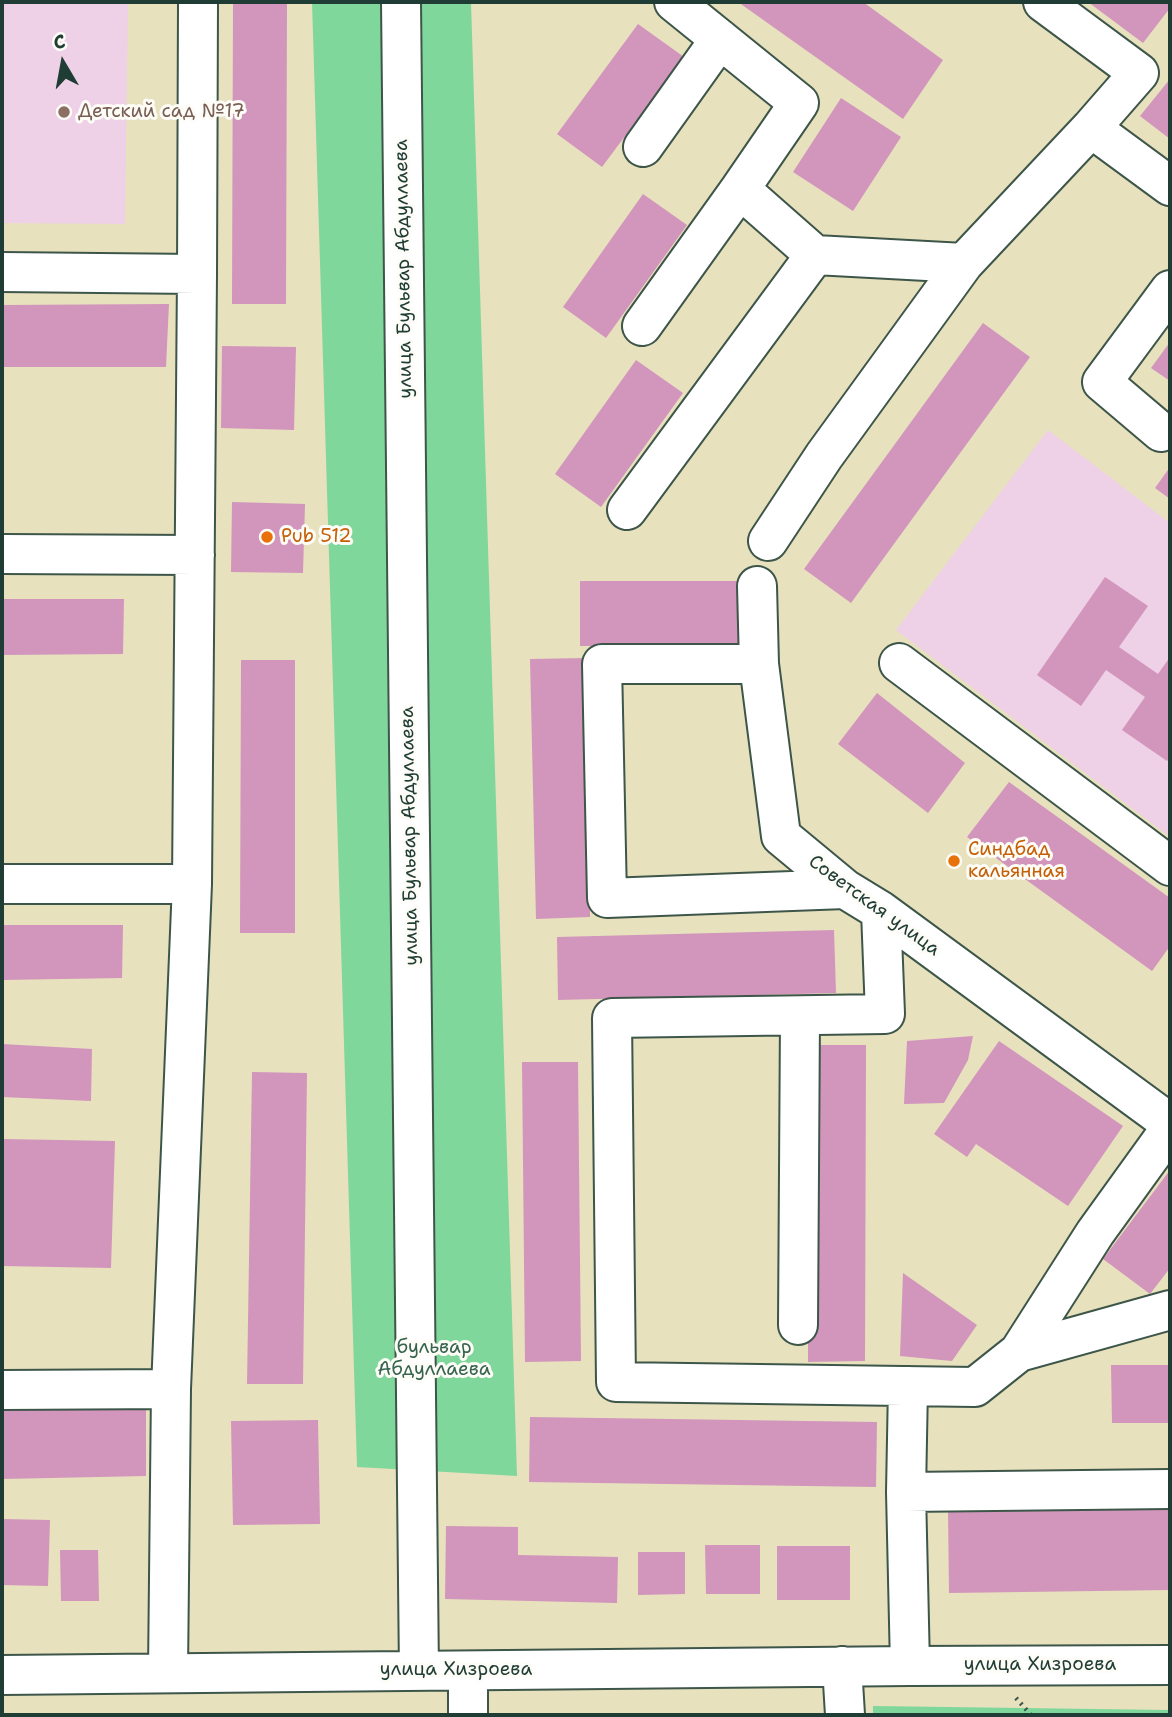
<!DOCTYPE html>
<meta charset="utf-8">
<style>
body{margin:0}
#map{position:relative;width:1172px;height:1717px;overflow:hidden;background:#e7e1be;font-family:"Shantell Sans",sans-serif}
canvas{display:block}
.frame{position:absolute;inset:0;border:4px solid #1f3d34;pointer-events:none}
.north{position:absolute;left:28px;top:28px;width:70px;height:70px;-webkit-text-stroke:5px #fdfcf7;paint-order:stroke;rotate:350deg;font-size:19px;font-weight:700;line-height:28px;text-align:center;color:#1f3d34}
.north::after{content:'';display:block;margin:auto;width:24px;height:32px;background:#1f3d34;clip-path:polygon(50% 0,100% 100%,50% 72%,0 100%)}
</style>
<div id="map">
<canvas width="1172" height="1717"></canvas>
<div class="frame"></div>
<div class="north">С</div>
</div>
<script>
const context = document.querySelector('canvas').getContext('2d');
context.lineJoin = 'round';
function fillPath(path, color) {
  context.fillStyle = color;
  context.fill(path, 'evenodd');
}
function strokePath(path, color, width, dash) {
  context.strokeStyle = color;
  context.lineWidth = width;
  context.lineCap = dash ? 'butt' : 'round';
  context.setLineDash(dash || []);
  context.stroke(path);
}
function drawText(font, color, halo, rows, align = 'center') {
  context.font = font + ' "Shantell Sans",sans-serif';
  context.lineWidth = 6;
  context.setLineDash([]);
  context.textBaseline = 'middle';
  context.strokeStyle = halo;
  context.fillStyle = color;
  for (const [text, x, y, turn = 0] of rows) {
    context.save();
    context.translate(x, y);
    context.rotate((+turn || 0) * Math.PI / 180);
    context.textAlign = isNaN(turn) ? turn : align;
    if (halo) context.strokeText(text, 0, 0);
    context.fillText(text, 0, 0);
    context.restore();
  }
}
const built = new Path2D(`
 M2 2H128L125 224 2 223Z
 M1048 430 1170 523V837L896 630Z`);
const green = new Path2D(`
 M312 2H471L517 1476 357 1467Z
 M873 1706 1170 1710V1715H873Z`);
const building = new Path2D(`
 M233 2H287L286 304H232Z
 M738 2H863L943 60 903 119Z
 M1088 2H1170V8L1143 43Z
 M638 24 684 57 602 167 557 134Z
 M1170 79V139L1140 116Z
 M841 98 901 137 853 211 793 172Z
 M643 194 687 225 606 338 563 307Z
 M169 304 166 367H2V305Z
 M983 323 1030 357 851 603 804 569Z
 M1170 342V381L1151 368Z
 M222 346 296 347 294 430 221 428Z
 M636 360 683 393 601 507 555 474Z
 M1170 467V499L1155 488Z
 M232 502 305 504 303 573 231 572Z
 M1105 577 1148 606 1119 647 1158 674 1170 657V756L1167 761 1122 730 1145 697 1106 670 1081 706 1037 675Z
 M580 581H739L740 646H580Z
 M2 599H124L123 654 2 655Z
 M587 658 590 917 536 919 530 659Z
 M241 660H295V933H240Z
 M877 693 965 763 928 813 838 744Z
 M1009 782 1170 898V946L1152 971 967 837Z
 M2 925H123L122 978 2 980Z
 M834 930 836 993 558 1000 557 937Z
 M973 1036 968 1060 944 1103 904 1104 907 1041Z
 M999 1041 1123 1126 1068 1206 976 1144 967 1157 934 1134Z
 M2 1044 92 1049 91 1101 2 1097Z
 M808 1045H866L865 1361 808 1362Z
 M522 1062H578L581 1361 525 1362Z
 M252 1072 307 1073 303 1384H247Z
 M2 1139 115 1141 111 1268 2 1266Z
 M1170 1170V1268L1150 1294 1103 1259Z
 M903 1273 977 1325 952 1361 900 1356Z
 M1111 1365H1170V1423H1112Z
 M146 1407V1476L2 1479V1410Z
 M530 1417 877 1422 876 1487 529 1482Z
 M318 1420 320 1524 233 1525 231 1421Z
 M1170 1507V1590L949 1593 948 1511Z
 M2 1519 50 1520 48 1586 2 1585Z
 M446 1526 518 1527V1555L618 1557 617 1603 445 1599Z
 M705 1545H760V1594H706Z
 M777 1546H850V1600H777Z
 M60 1550H98L99 1601H61Z
 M638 1552H685V1594L638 1595Z`);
const path = new Path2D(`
 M1016 1698 1031 1715`);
const minor = new Path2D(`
 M401 2 419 1671
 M674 2 799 103 740 189 815 255 964 263
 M1043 2 1139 73 1091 128
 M643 147 720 39
 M2 272 197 274
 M642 326 740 189
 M1161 432 1102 382 1170 290
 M627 510 815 255
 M768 541 824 456 964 263 1091 128 1170 186
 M2 554 195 555
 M757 586 759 664 781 836 845 889 881 911 1170 1123
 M899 663 1170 866
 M759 664H602L607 898 845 889
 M2 884H192
 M881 911 885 1014 612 1018 616 1382 975 1387 1019 1352 1095 1233 1170 1129
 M798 1325 800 1016
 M1019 1352 1170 1310
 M908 1386 906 1492 910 1666
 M2 1390 171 1389
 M906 1492 1170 1489
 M842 1666 845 1715
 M168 1672 171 1389 192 884 197 274 198 2
 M2 1675 910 1666 1170 1665
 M468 1715V1671`);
const markers = [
 [64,112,7,"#8d6e63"],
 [267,537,7,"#e8710a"],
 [954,861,7,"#e8710a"]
];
const educationNames = [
 ["Детский сад №17",78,112]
];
const streetNames = [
 ["улица Бульвар Абдуллаева",404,269,-91],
 ["улица Бульвар Абдуллаева",410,836,-91],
 ["Советская улица",874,906,36],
 ["улица Хизроева",1040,1665],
 ["улица Хизроева",456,1670]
];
const foodNames = [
 ["Pub 512",281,537],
 ["Синдбад",968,850],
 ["кальянная",968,872]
];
const parkNames = [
 ["бульвар",434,1348],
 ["Абдуллаева",434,1370]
];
fillPath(built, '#eed0e7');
fillPath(green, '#80d79b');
fillPath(building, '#d295bc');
strokePath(minor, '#3d5649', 42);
strokePath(path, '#3d5649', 4.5, [2, 5]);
strokePath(minor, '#fff', 38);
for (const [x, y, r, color] of markers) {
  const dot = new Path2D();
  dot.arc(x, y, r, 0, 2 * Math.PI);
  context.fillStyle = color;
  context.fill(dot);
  strokePath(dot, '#fdfcf7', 2.5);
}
drawText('19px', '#785e54', '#fdfcf7', educationNames, 'left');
drawText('19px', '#1f3d34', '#fdfcf7', streetNames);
drawText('19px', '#c56008', '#fdfcf7', foodNames, 'left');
drawText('19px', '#37644e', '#fdfcf7', parkNames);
</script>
